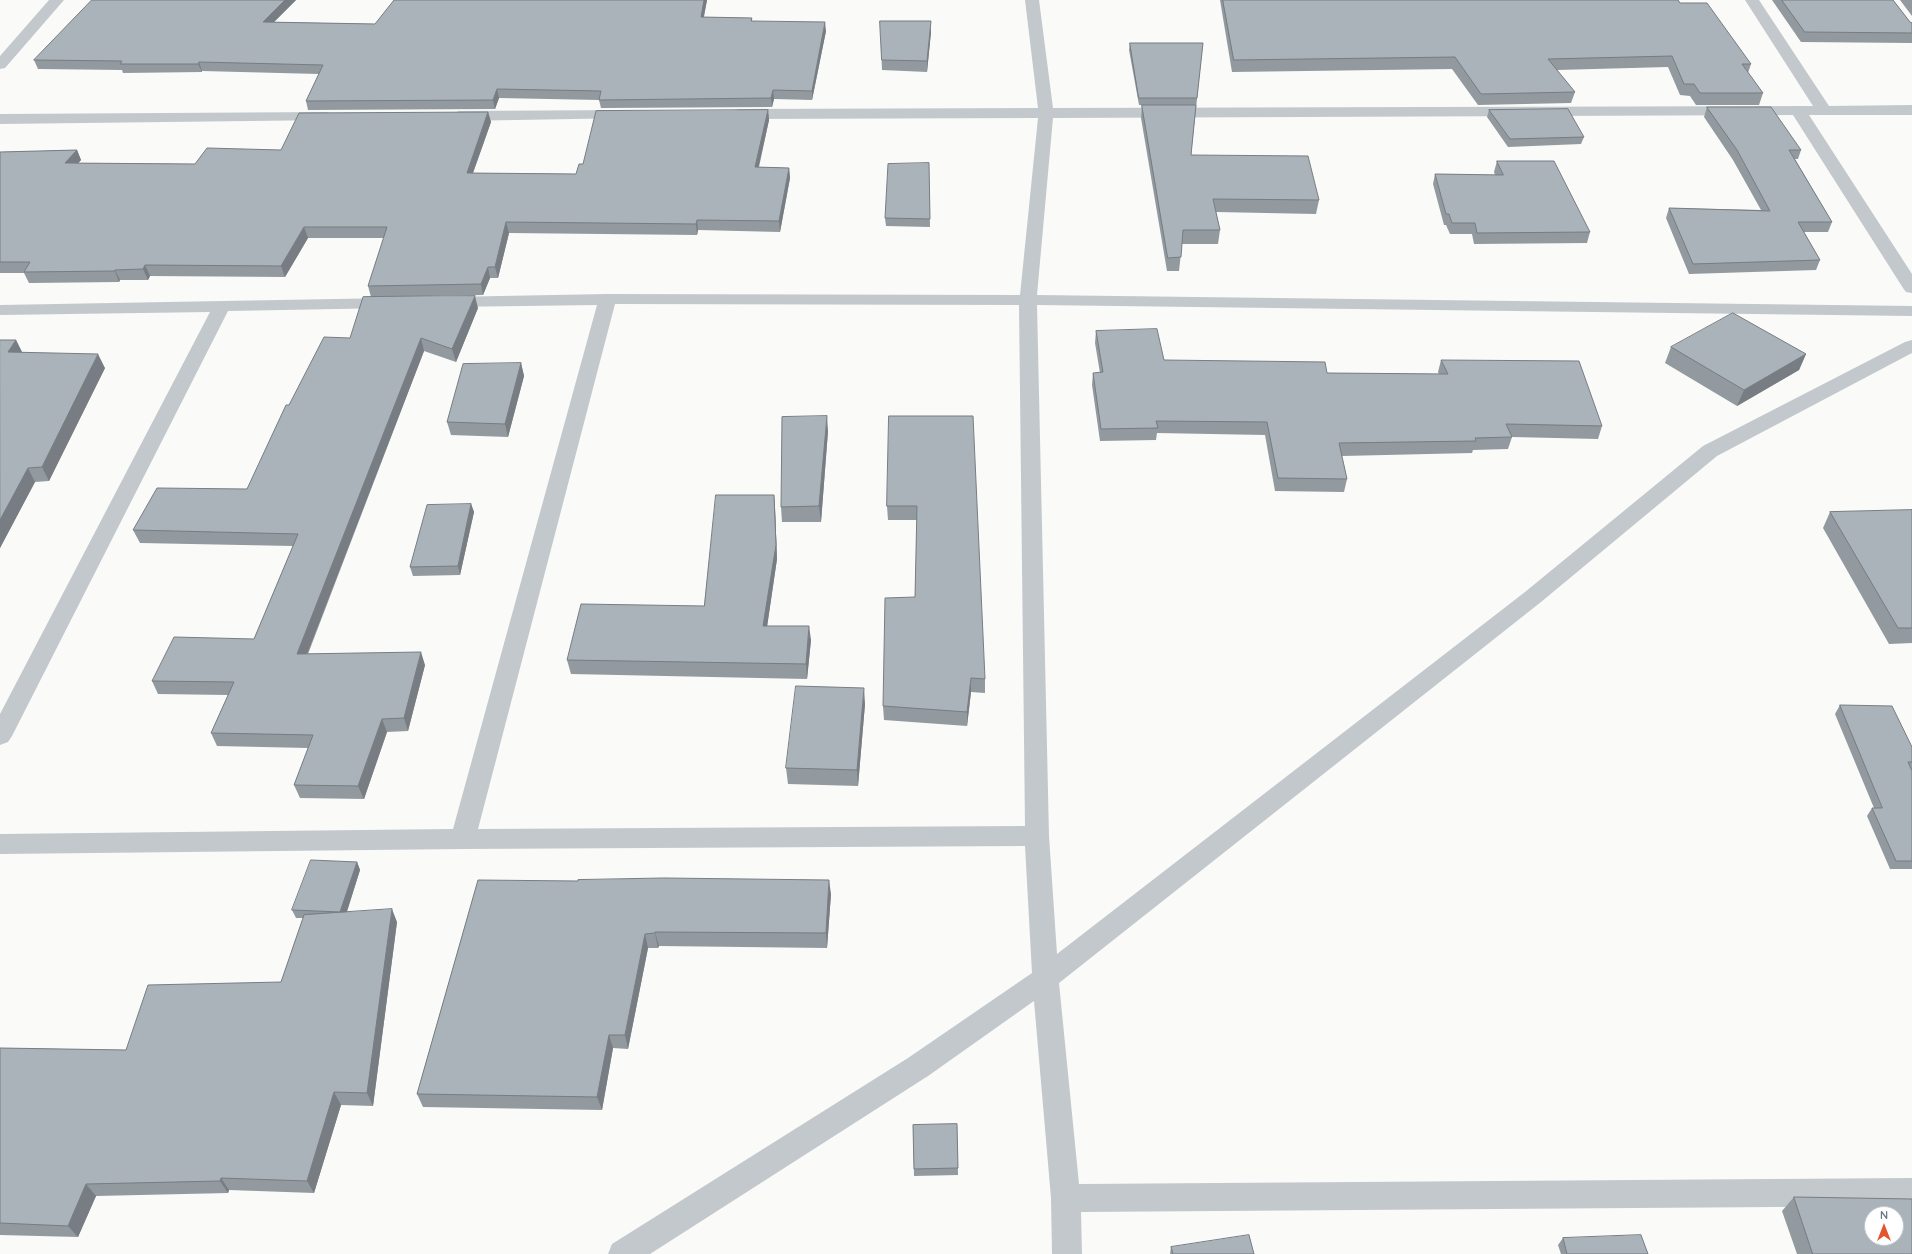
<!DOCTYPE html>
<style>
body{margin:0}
#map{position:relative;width:1912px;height:1254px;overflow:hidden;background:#fafaf8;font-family:Quicksand,sans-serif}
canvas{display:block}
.north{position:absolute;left:1864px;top:1206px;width:40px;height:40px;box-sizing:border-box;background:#fff;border:1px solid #c1c8cd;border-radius:50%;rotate:0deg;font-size:11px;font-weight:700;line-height:16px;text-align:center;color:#657683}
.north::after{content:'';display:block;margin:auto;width:14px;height:18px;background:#e4572e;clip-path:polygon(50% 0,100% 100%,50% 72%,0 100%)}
</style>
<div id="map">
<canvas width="1912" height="1254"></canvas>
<div class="north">N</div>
</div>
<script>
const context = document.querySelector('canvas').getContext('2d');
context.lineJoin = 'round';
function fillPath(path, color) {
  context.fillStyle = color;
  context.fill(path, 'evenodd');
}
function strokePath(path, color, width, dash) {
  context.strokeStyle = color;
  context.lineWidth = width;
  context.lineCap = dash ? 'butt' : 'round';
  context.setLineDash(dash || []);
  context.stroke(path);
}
const minor = new Path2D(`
 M49 0H64L5 68 0 69V56Z
 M1025 0H1039L1053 108 1813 106 1745 0H1759L1829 106 1912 105V115H1809L1912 274V293L1906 292 1903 288 1793 115 1053 118 1037 295 1912 306V316L1037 305 1049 836 1057 954 1525 592 1703 446 1905 342 1912 340V353L1717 456 1541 602 1059 983 1079 1184 1912 1178V1206L1081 1212 1082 1254H1052L1051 1198 1034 1001 928 1076 650 1254H608L612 1244 908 1058 1032 973 1025 846 463 849 0 854V834L453 829 597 305 447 307 441 306 438 302 441 298 447 297 607 294 1020 295 1038 118 739 119 734 117 731 114 734 111 739 109 1038 108ZM615 304 1019 305 1025 826 478 829Z
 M625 110 630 112 633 115 630 118 459 121 454 119 451 116 454 113 459 111Z
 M327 112 332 114 335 117 332 120 0 124V114Z
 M391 298 397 299 400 303 397 307 391 308 228 311 12 736 8 742 0 745V714L210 312 0 315V305Z`);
const wall = new Path2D(`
 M92 0H296L274 22 375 24 707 0 704 17 752 18V21L826 31 812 100 774 99 772 107 601 108 599 100 499 98 495 109 308 110 306 101 319 74 202 71V72L123 73 122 70 38 69 34 60Z
 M1220 0H1678L1680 3 1751 64 1748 73 1763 93 1759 105H1696L1690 96 1680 95 1668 67 1557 70 1575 92 1571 103 1478 105 1452 69 1232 72Z
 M1772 0H1893L1910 22 1912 23V43L1801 42Z
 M1900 0H1912V16Z
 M880 21 931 32 927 72 882 70Z
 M1130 43H1203L1191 155 1319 200 1316 214 1216 212 1220 230 1218 244H1182L1179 271H1167L1141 118 1142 105H1139L1129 50Z
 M1707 107 1801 150 1798 159H1795L1832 222 1828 232H1804L1820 260 1816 270 1689 274 1666 218 1669 208 1761 210 1733 160 1704 117Z
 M768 110 769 120 759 167 789 168 790 178 780 232 698 230 697 235 509 233 498 278H490L483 295 371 297 368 286 384 238H308L285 277 150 276 148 280H120L119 282 29 283 24 273H0V152L77 150 81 160 78 163 195 164 281 150 488 112 491 122 473 173 576 174 583 164Z
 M1489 110 1584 137 1581 144 1508 147 1487 117Z
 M1497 161 1590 232 1587 243 1474 244 1472 234H1450L1446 225H1444L1433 184 1435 174 1495 175 1494 172Z
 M929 163 930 227 886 226 885 218Z
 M478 308 456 362 424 351 308 654 425 665 408 731 387 732 364 799 300 798 294 785 308 748 217 746 211 733 228 695 158 694 152 681 254 639 293 546 140 543 133 530 247 489 289 405 350 338Z
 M1096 331 1164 360 1327 373 1439 374 1438 372 1441 360 1602 426 1598 439 1512 437 1508 449 1473 450 1472 453 1342 456 1347 479 1344 492 1275 491 1265 435 1157 433 1156 440 1100 441 1092 385 1093 373H1100L1095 343Z
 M0 340H16L22 352 105 368 49 481 35 482 0 548Z
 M1671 347 1806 354 1799 370 1737 406 1665 363Z
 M521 363 524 376 508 437 451 435 447 422Z
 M889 416 985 679V693L971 692 967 726 884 720 883 706 915 597 917 520H888L887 506Z
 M828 431 821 522H782L781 507Z
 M774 495 775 509 777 559 767 626 811 640 807 679 571 674 567 660 704 606Z
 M471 504 474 512 460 575 413 576 410 567Z
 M1912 510V643L1889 644 1823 528 1830 512Z
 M865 704 858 786 788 784 786 768Z
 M1840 705 1912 747V869H1890L1867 816 1872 808H1874L1835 714Z
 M357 862 360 870 347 912 397 922 373 1106 341 1105 314 1193 229 1190 228 1193 96 1196 78 1237 0 1235V1048L126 1050 281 982 303 918H296L292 910Z
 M478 880 831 894 827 948 659 946 658 948H648L628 1049 613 1048 602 1110 423 1107 417 1094Z
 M957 1124 958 1175 914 1176 913 1125Z
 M1794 1197 1912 1254H1797L1782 1211Z
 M1563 1238 1648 1254H1561L1558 1245Z
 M1171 1247 1254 1254H1170Z`);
const shadedWall = new Path2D(`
 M285 0H296L266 30 263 22Z
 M704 0H707L702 25 701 17Z
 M931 21V32L927 72V61Z
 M825 22 826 31 812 100V91Z
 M199 62 202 71V72L198 64Z
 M497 89 499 98 495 109 493 100Z
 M773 90 774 99 772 107 771 98Z
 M768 110 769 120 756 178 755 167Z
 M488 112 491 122 469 184 467 173Z
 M77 150 81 160 69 174 65 163Z
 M789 168 790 178 780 232 779 221Z
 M697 220 698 230 697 235 696 224Z
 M506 222 509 233 498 278 495 267Z
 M304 227 308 238 285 277 281 266Z
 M145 265 150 276 148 280 143 269Z
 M488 267 490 278 483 295 481 284Z
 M115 270 120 280 119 282 115 271Z
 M475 296 478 308 456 362 452 349Z
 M421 338 424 351 302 667 297 654Z
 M16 340 23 354 8 352Z
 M98 354 105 368 49 481 42 467Z
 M1806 354 1799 370 1737 406 1744 390Z
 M521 363 524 376 508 437 505 424Z
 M827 416 828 431 821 522 819 506Z
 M28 468 35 482 0 548V520Z
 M774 495 775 509 777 559 765 641 763 626Z
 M471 504 474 512 460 575 458 566Z
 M809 626 811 640 807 679 806 664Z
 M421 652 425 665 408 731 404 718Z
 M971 678V692L967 726V712Z
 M864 688 865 704 858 786 857 770Z
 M382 719 387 732 364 799 358 786Z
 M357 862 360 870 344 920 340 912Z
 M829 880 831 894 827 948 826 933Z
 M392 909 397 922 373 1106 367 1093Z
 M655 932 659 946 658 948 655 933Z
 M645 934 648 948 628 1049 625 1035Z
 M609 1035 613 1048 602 1110 597 1097Z
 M334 1092 341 1105 314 1193 307 1181Z
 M221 1178 229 1190 228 1193 220 1181Z
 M86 1184 96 1196 78 1237 68 1226Z`);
const building = new Path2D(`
 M92 0H285L263 22 375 24 394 0H704L701 17 752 18 751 21 825 22 812 91 773 90 771 98 599 100 601 91 497 89 493 100 306 101 323 65 199 62 198 64H120L122 61 34 60Z
 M1223 0H1678L1680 3H1707L1751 64H1742L1763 93H1700L1694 84H1684L1672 56 1548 59 1575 92 1481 94 1455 57 1234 60Z
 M1782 0H1893L1910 22 1912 23V33L1805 32Z
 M880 21H931L927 61 882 60Z
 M1130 43H1203L1197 98H1139Z
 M1142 105H1196L1191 155 1308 156 1319 200 1213 199 1220 230H1183L1181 257 1168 258Z
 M1707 107H1771L1801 150H1789L1832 222H1798L1820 260 1693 264 1669 208 1770 211 1737 150Z
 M1568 109 1584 137 1510 139 1489 110Z
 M768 110 755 167 789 168 779 221 697 220 696 224 506 222 495 267H488L481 284 368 286 387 227H304L281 266 145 265 143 269 115 270V271L24 272 30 262H0V152L77 150 65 163 195 164 207 148 281 150 299 113 488 112 467 173 576 174 579 164H583L596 111Z
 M1497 161H1554L1590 232 1477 233 1475 223H1452L1449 214H1446L1435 174 1503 175Z
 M929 163 930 219 885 218 888 164Z
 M475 296 452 349 421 338 297 654 421 652 404 718 382 719 358 786 294 785 313 735 211 733 234 682 152 681 174 637 254 639 298 534 133 530 157 488 247 489 286 405H289L324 337 350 338 363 297Z
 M1733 313 1806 354 1744 390 1671 347Z
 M1157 329 1164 360 1325 362 1327 373 1448 374 1441 360 1579 361 1602 426 1506 424 1512 437 1475 438 1476 441 1339 443 1347 479 1278 478 1267 422 1156 421 1158 428 1101 429 1093 373 1103 372 1096 331Z
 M0 340H16L8 352 98 354 42 467 28 468 0 520Z
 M521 363 505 424 447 422 463 364Z
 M827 416 819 506 781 507 782 417Z
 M889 416H973L985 679 971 678 967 712 883 706 885 598 915 597 917 506H887Z
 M716 495H774L776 545 763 626H809L806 664 567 660 581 604 704 606Z
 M471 504 458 566 410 567 427 505Z
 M1912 510V628H1898L1830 512Z
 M796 686 864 688 857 770 786 768Z
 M1840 705 1892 706 1912 747V762H1908L1912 771V861H1896L1872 808H1882Z
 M311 860 357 862 340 912 292 910Z
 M664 878 829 880 826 933 655 932V933L645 934 625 1035H609L597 1097 417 1094 478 880 578 881V880Z
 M392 909 367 1093 334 1092 307 1181 221 1178 220 1181 86 1184 68 1226 0 1223V1048L126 1050 148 985 281 982 304 915Z
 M957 1124 958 1168 914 1169 913 1125Z
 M1794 1197 1912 1199V1254H1813ZM1872 1214H1896V1238H1872Z
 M1249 1235 1254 1254H1173L1171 1247Z
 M1641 1235 1648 1254H1567L1563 1238Z`);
fillPath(minor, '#c3c8cc');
fillPath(wall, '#929a9f');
fillPath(shadedWall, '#777d82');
fillPath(building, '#aab3b9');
strokePath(building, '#777d82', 1);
</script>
